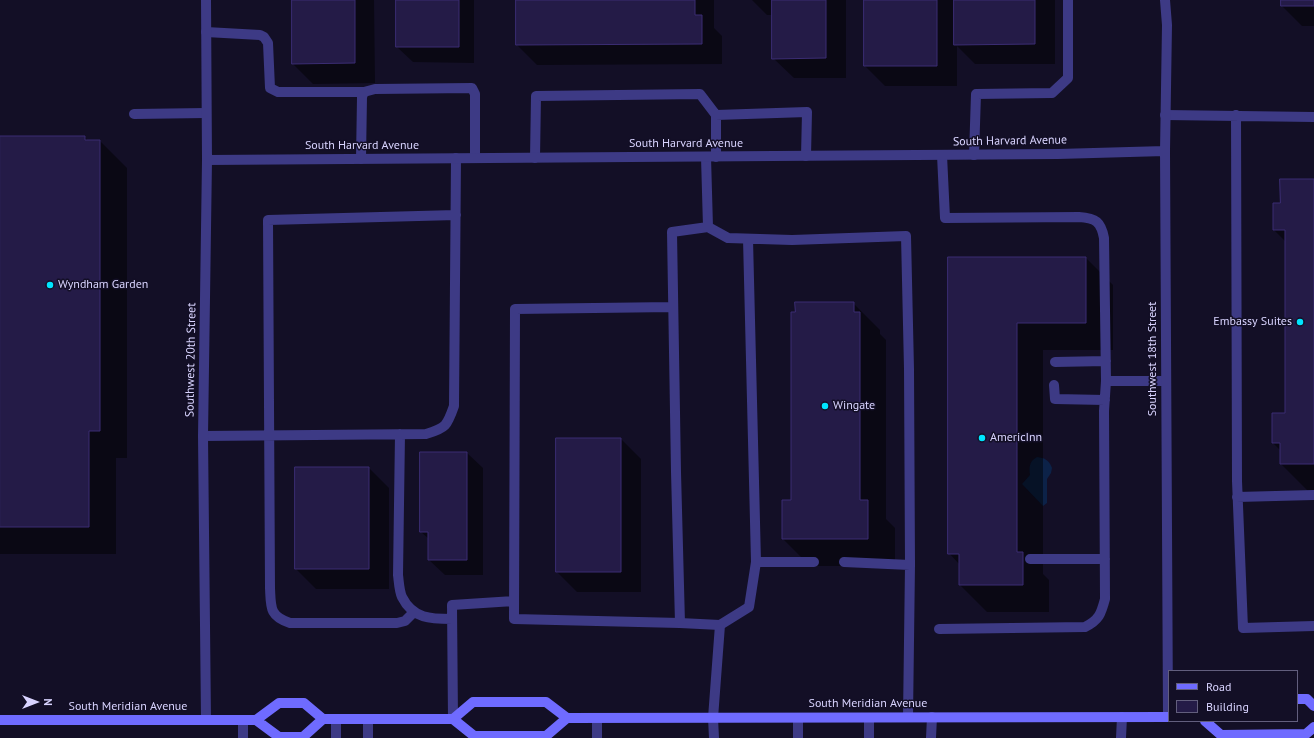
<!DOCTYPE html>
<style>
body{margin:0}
#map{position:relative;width:1314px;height:738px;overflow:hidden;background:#130f26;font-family:"PT Sans",sans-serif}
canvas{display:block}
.legend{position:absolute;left:1168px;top:670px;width:130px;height:52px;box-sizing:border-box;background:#130f26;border:1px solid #625e7d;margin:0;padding:5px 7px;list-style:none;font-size:12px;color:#d9d4ff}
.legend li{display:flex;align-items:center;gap:8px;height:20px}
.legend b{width:20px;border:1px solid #625e7d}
.north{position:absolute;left:16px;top:682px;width:40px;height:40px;-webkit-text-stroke:3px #130f26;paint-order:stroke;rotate:90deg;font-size:11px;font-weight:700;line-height:16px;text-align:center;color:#d9d4ff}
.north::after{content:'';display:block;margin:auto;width:14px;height:18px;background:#d9d4ff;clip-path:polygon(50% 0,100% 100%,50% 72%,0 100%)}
</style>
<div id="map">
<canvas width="1314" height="738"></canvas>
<ul class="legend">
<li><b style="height:5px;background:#6f6bff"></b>Road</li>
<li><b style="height:11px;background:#241b47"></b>Building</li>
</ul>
<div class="north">N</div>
</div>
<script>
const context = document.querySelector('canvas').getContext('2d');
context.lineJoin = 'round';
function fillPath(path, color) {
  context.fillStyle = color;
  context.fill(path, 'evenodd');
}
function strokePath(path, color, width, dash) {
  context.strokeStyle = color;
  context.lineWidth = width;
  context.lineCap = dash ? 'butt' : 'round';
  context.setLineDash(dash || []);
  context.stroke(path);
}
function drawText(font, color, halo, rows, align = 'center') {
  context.font = font + ' "PT Sans",sans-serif';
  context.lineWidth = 3;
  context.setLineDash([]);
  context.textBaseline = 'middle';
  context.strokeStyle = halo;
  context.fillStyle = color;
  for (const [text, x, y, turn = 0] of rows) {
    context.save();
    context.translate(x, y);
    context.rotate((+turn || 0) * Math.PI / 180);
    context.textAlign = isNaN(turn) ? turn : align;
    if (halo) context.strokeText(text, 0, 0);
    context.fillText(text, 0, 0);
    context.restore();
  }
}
const water = new Path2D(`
 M1037 457C1045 458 1049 460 1052 468L1051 473 1047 479V503L1043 506 1022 484 1030 475C1029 468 1029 461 1037 457Z`);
const shadow = new Path2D(`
 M293 0H374L375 83 313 84 293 64Z
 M397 0H474V63L413 62 397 47Z
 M517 0H714V28L722 36V64L537 65 517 45Z
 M752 0H846V78H794L773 58V15H767Z
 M865 0H1055V64H975L957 46V86H885L865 66Z
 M1282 0H1314V26H1302L1282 6Z
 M0 137H85L88 141H100L127 168V458H116V554H0Z
 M1314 180V491H1308L1281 464V451L1273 443 1286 414V242L1274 230 1281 204Z
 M949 258H1086L1113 285V350H1043V574L1049 580V612H987L960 585V565L949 553Z
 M853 303 880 330V334L886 340V519L895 528V566H810L783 539 792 501Z
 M621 439 641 459V592H577L557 572Z
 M421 453H467L483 468V575H445L429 560V539L421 532Z
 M369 468 389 488V589H316L296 569Z`);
const building = new Path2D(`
 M292 0H355V63L292 64Z
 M396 0H459V47H396Z
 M516 0H695V15H702V44L516 45Z
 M772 0H826V58L772 59Z
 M864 0H937V66H864Z
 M954 0H1035V44L954 45Z
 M1281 0H1314V6H1281Z
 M0 136H85V140H100V431H89V527H0Z
 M1280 179H1314V464H1280V443H1272V413H1285V230H1273V203H1280Z
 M948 257H1086V323H1017V552H1023V585H959V554H948Z
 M795 302H854V312H860V500H868V539H782V500H791V312H795Z
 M556 438H621V572H556Z
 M420 452H467V560H428V532H420Z
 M295 467H369V569H295Z`);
const service = new Path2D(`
 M206 32 260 35 264 37 268 43 270 88 278 92H364
 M134 114 206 113
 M1165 115 1314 117
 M1236 115 1237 481 1243 628 1314 626
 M942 155 945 218 1079 217C1096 218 1101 222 1104 238L1106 381H1166
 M974 155 976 94 1052 93 1068 78V0
 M706 157 708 227 728 238 792 240 906 236 909 369 910 565 844 562
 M716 157V115L807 112 806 156
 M535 158 536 96 700 94 716 115
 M361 159 362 97 364 92 375 89 472 88 475 94V158
 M708 227 672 232 676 472 680 623 720 625
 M748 239 756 562
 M673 307 515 309 514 619 680 623
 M1055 362 1106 361
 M1054 385 1055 399 1105 400
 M400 434 398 575C399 582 399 590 402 597 413 619 431 619 452 619
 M203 436 426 434C446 428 447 426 454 406L456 158
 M1237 497 1314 495
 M1030 559H1105
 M414 612 405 621 397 623H290C269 616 271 607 270 588L268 220 456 215
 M939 629 1085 627C1099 620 1101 614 1105 599L1104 411 1106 381
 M908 717 910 565
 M798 718V738
 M869 718V738
 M453 719 452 605 514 601
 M243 720V738
 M714 738 713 718 720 625 749 607 756 562H814
 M931 738 932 717
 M1121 738 1122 717`);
const minor = new Path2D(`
 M1165 0 1167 25 1165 151 1168 717
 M207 160 1058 154 1165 151
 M597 718V738
 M336 719V738
 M368 719V738
 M206 720 203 436 207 160 206 0`);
const secondary = new Path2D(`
 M1297 699H1307L1314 706
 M453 719 474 736H546L567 718
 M0 720H256L279 737H303L323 719H453L473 702H546L567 718 1169 717
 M256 720 279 703H304L323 719
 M1205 721 1221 735 1306 734 1314 727`);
const markers = [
 [50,285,4,"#00e5ff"],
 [1300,322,4,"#00e5ff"],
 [825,406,4,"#00e5ff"],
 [982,438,4,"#00e5ff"]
];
const streetNames = [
 ["South Harvard Avenue",1010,141,-1],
 ["South Harvard Avenue",686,144],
 ["South Harvard Avenue",362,146],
 ["Southwest 18th Street",1153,359,-90],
 ["Southwest 20th Street",191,360,-89],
 ["South Meridian Avenue",868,704],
 ["South Meridian Avenue",128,707]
];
const poiNames = [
 ["Wyndham Garden",58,285],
 ["Embassy Suites",1292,322,"right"],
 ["Wingate",833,406],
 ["AmericInn",990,438]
];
fillPath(water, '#0c2248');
fillPath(shadow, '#0007');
fillPath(building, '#241b47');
strokePath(building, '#3b2d73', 1);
strokePath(service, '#3d3a85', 10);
strokePath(minor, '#3d3a85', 10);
strokePath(secondary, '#6f6bff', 10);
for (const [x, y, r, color] of markers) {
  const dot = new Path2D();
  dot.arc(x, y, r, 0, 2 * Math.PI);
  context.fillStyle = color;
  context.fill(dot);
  strokePath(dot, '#130f26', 1.5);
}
drawText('12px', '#d9d4ff', '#130f26', streetNames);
drawText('12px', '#d9d4ff', '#130f26', poiNames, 'left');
</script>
